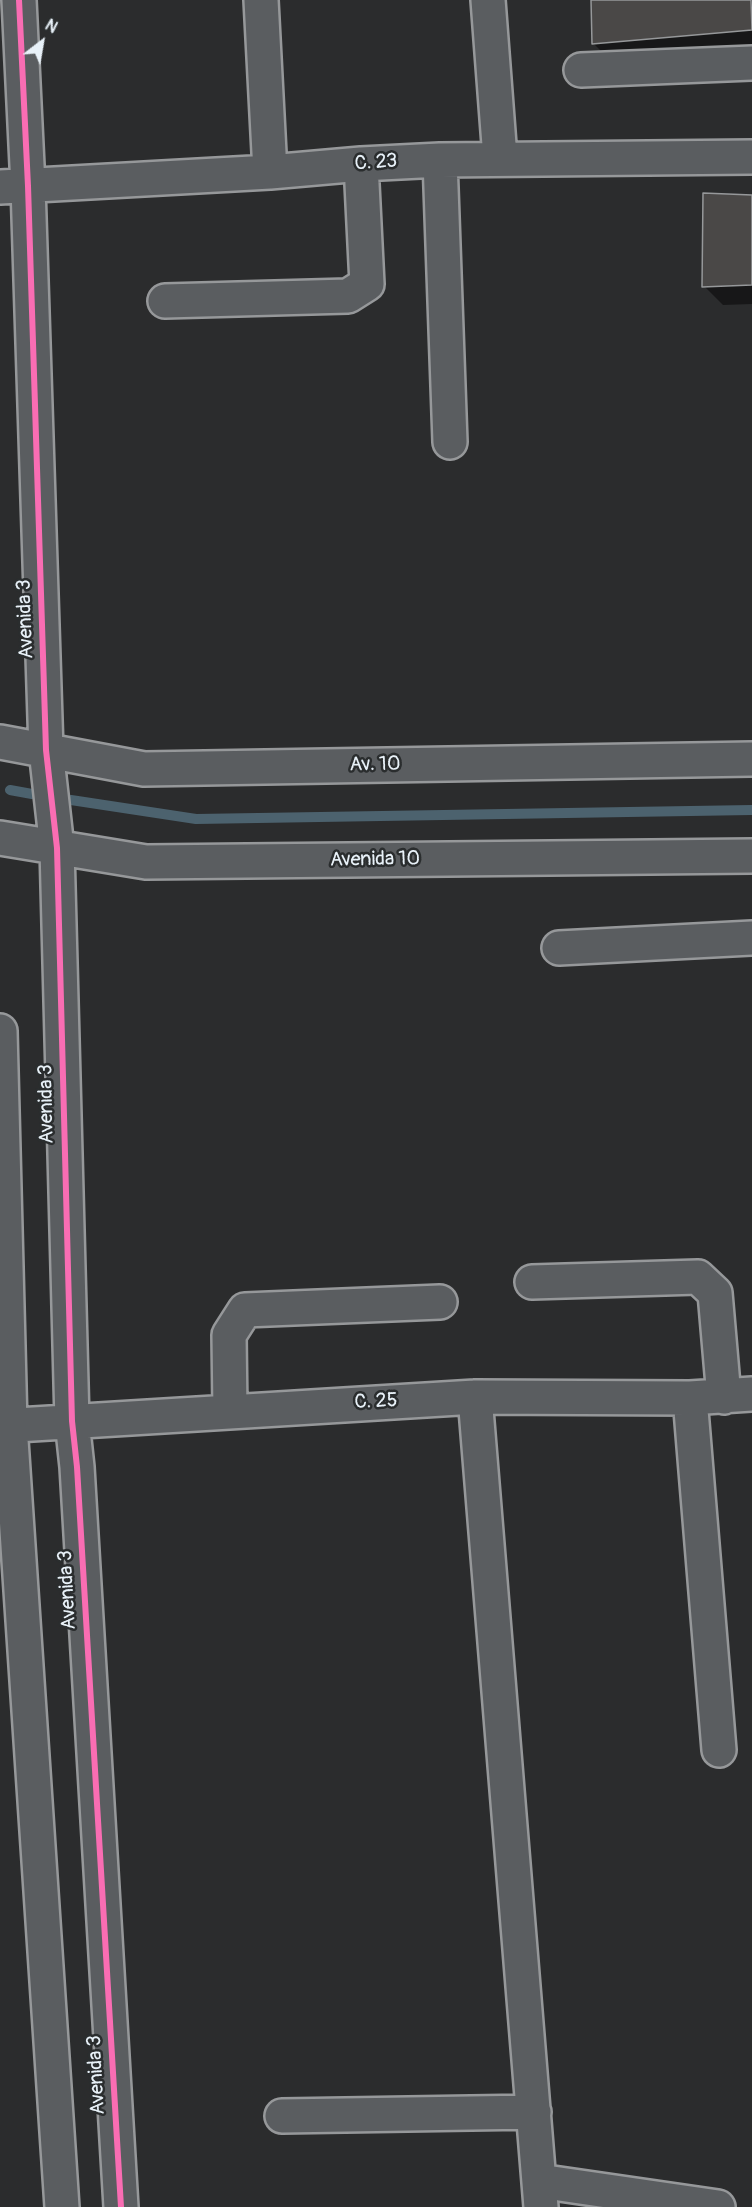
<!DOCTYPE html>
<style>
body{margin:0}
#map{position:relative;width:752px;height:2207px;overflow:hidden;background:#2b2c2d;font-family:Pangolin,sans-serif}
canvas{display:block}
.north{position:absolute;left:12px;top:12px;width:60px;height:60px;-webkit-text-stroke:4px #2a2d2e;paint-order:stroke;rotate:31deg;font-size:16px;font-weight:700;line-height:24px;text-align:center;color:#e8f1f8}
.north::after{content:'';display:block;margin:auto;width:21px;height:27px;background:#e8f1f8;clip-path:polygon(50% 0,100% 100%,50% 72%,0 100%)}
</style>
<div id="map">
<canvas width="752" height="2207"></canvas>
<div class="north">N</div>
</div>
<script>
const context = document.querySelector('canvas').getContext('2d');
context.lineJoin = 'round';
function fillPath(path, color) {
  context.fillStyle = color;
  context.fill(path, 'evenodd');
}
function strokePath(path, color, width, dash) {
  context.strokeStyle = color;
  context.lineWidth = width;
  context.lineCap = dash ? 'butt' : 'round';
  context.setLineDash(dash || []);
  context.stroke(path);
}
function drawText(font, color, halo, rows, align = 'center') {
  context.font = font + ' Pangolin,sans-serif';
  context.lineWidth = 5;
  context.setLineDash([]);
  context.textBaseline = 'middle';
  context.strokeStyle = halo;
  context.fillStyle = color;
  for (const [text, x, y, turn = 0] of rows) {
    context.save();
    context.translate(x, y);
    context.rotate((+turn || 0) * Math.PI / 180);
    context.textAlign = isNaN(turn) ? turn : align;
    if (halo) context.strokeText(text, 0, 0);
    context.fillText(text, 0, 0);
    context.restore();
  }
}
const shadow = new Path2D(`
 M592 0H752V55L617 67 593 43Z
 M752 196V304L723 305 704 286Z`);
const stream = new Path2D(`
 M10 790 32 794
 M71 800 196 819 752 810`);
const building = new Path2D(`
 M591 0H751L752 30 592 44Z
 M703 193 752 195V285L702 287Z`);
const minor = new Path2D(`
 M19 0 28 186 46 750 57 848 72 1421 77 1467 121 2207
 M261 0 270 172
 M488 0 500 158
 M581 70 752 63
 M440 160 450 442
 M0 187 270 172 361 164 440 160 752 157
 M165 301 348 296 367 284 361 164
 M0 742 144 769 752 759
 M0 838 146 862 752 856
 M559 948 752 938
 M0 1031 10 1425 62 2207
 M532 1282 698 1277 715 1293 724 1397
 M475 1397 541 2207
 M690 1398 719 1750
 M230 1411 229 1335 245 1310 440 1302
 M0 1426 475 1397 690 1398 752 1394
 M282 2116 534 2112
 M539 2181 718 2207`);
const cycleway = new Path2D(`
 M19 0 28 186 46 750 57 848 72 1421 77 1467 121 2207`);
const streetNames = [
 ["C. 23",376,163,-4],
 ["Avenida 3",26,619,-92],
 ["Av. 10",375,765,-1],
 ["Avenida 10",375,860,-1],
 ["Avenida 3",47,1104,-91],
 ["C. 25",376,1402,-3],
 ["Avenida 3",68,1590,-93],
 ["Avenida 3",97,2075,-93]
];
fillPath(shadow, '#0007');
strokePath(stream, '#4c626e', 10);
fillPath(building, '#4a4847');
strokePath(building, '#96989a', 1.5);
strokePath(minor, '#96989a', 38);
strokePath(minor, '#5a5d60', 33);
strokePath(cycleway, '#f96db3', 6);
drawText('20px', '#e8f1f8', '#2a2d2e', streetNames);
</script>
